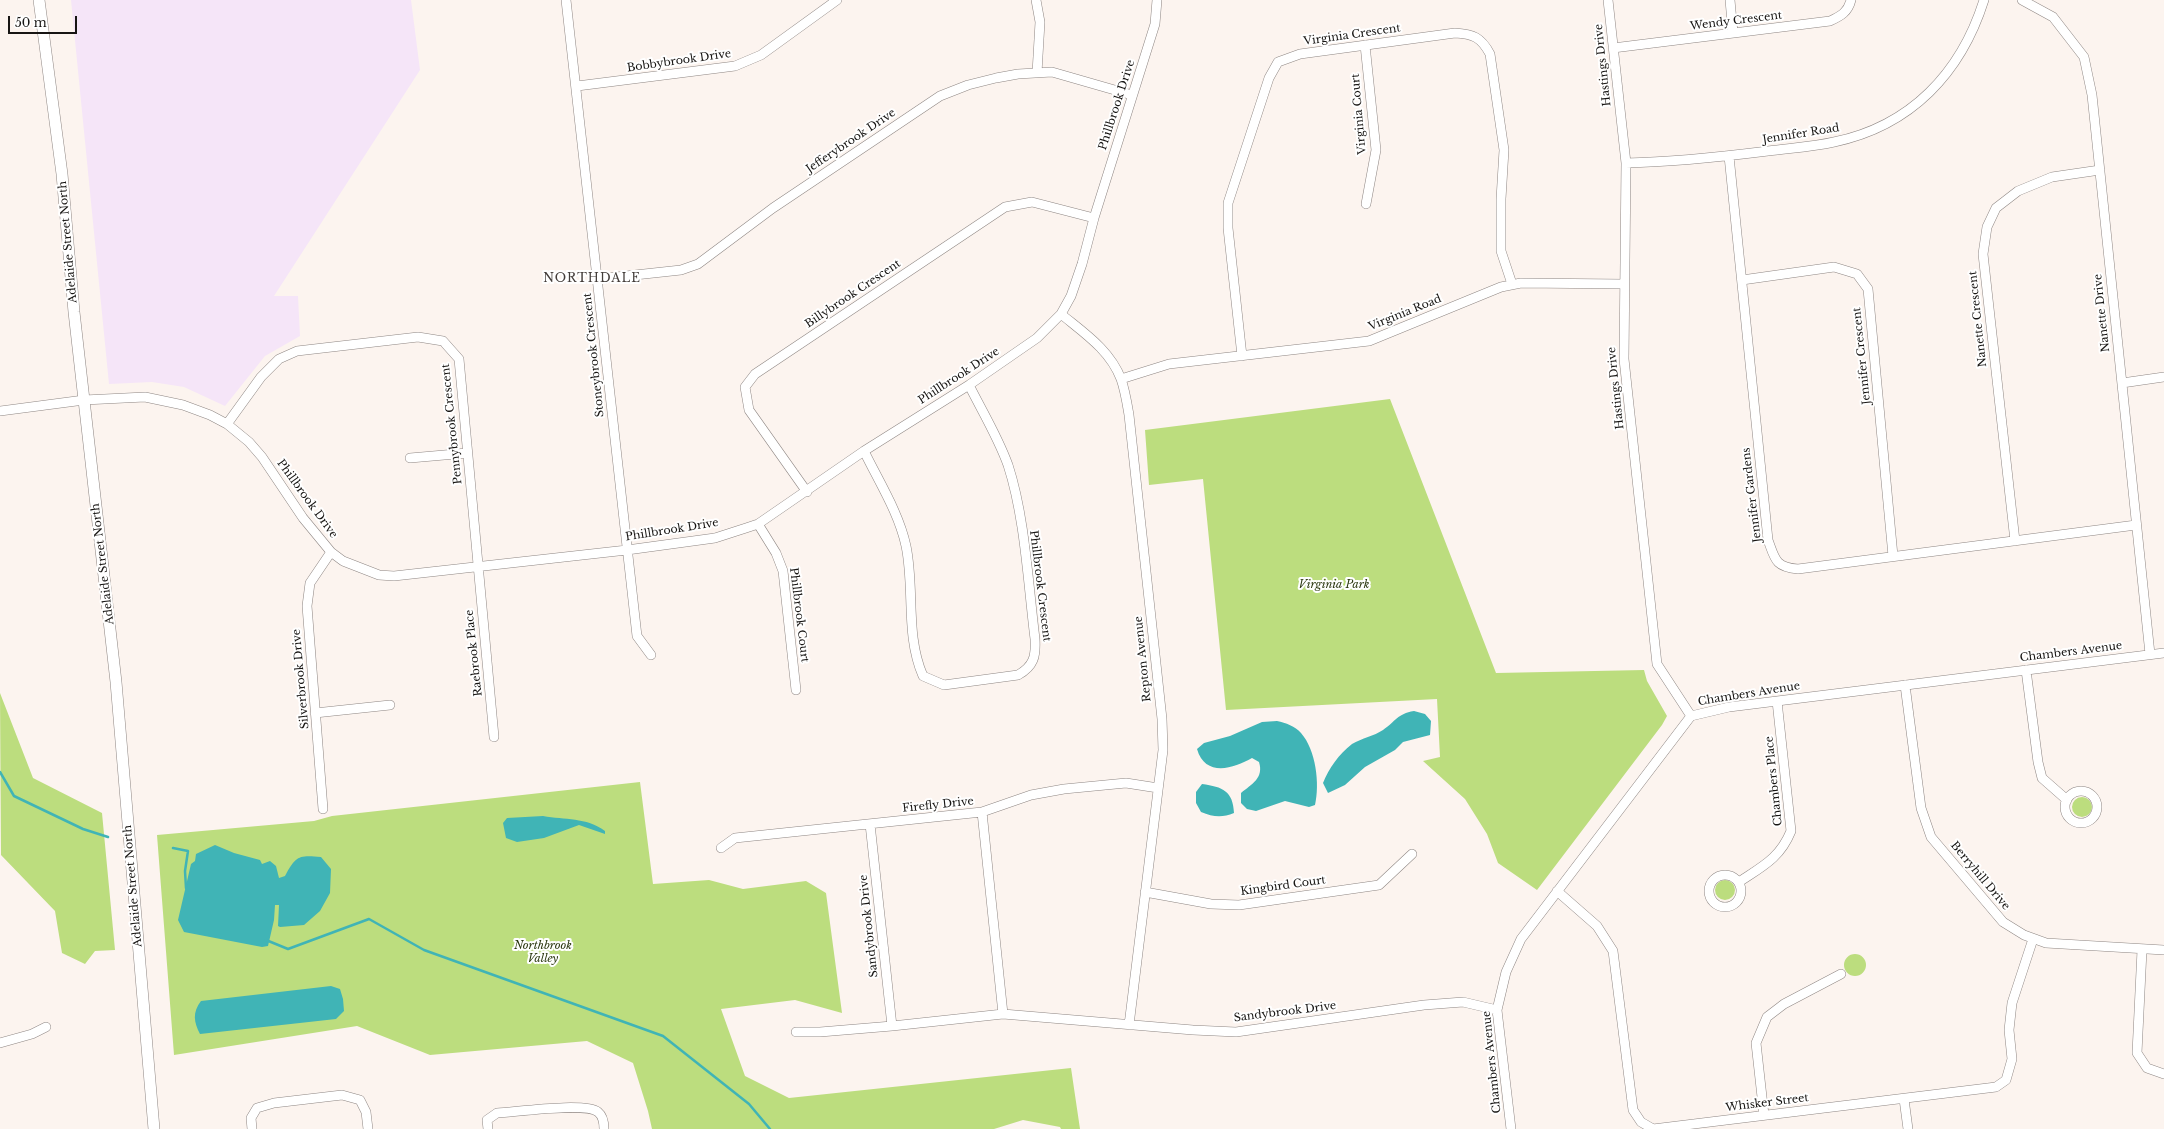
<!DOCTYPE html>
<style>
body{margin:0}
#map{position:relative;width:2164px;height:1129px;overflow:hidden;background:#fcf4ef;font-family:"Libre Baskerville",serif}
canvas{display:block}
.scale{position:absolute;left:8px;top:16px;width:69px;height:18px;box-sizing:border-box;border:2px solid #171513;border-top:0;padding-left:5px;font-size:12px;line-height:14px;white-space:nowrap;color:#171513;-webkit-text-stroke:3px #fff;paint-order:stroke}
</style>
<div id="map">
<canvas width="2164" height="1129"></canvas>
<div class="scale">50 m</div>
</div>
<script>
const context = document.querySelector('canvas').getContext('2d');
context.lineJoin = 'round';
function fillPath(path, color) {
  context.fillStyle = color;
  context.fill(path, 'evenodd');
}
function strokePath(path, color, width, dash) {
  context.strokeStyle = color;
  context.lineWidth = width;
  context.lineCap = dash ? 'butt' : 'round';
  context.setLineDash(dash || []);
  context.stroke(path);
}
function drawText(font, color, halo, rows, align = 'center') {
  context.font = font + ' "Libre Baskerville",serif';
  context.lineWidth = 4;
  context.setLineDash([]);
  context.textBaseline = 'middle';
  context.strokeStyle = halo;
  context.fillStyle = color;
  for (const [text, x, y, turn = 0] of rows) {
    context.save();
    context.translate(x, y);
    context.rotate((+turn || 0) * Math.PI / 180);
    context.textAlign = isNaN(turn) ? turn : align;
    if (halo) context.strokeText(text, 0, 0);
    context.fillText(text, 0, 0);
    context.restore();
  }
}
const commercial = new Path2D(`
 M71 0H411L420 70 274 296H298L300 336 265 356 225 406 184 387 152 382 109 384Z`);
const green = new Path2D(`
 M1390 399 1496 673 1644 670 1647 681 1667 716 1662 725 1537 890 1498 863 1487 834 1465 799 1423 761 1440 757 1437 699 1226 710 1203 479 1149 485 1145 430Z
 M0 693 33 778 102 813 115 950 95 951 85 964 62 953 55 911 1 855Z
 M640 782 653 884 709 880 743 889 806 881 826 893 842 1013 795 1000 721 1009 745 1076 789 1098 1071 1068 1080 1129H1061L1060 1127 1023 1120 994 1129H652L648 1111 633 1063 587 1041 430 1055 357 1026 174 1055 157 835 314 821 332 816Z
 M2072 807a10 10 0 1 1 20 0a10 10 0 1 1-20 0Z
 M1715 890a10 10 0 1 1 20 0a10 10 0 1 1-20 0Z
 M1844 965a11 11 0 1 1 22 0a11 11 0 1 1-22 0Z`);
const water = new Path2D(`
 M1414 711 1425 714 1431 721 1430 735 1403 742 1395 750 1365 767 1345 785 1328 793 1323 783C1329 768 1339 754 1352 744 1362 738 1374 736 1383 730 1396 721 1397 714 1414 711Z
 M1277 721C1286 723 1295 726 1301 733 1316 750 1320 784 1315 805L1309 807 1285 801 1256 811 1247 809 1241 803V793C1252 784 1264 778 1259 762L1252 758C1233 769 1205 777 1197 749L1204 743 1230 736 1262 722Z
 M1202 784C1223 787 1233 791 1234 813 1222 818 1213 817 1201 812L1196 803V792Z
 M543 816C565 820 586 817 605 831V834L579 825 544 838 517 842 506 838 503 823 507 818Z
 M215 845 234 853 260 860 262 864 270 861 276 866 279 878 285 876C296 856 298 855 321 857L331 869 330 893 320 911 304 925 280 927 278 926 279 905H275L274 920 268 946 262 947 184 932 178 920 191 864 195 861 196 854Z
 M331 986 340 989 343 999 344 1011 336 1019 200 1034C194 1022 192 1013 201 1001Z`);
const stream = new Path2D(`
 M0 772 14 796 83 829 108 837
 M173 848 188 851 185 871 186 888 188 890
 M266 940 288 949 369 919 424 950 663 1036 749 1104 770 1129`);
const minor = new Path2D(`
 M566 0 637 636 651 655
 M1036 0 1040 22 1037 73
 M1608 0 1626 163 1624 359 1657 664 1691 716
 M1730 0 1733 33
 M2022 0 2053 17 2084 57 2092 95 2150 654
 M1365 45 1376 150 1366 204
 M1613 48 1830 21C1841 16 1848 12 1851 0
 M577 86 735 66 761 55 837 0
 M1729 156 1768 540C1775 559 1775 567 1798 569L2136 525
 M1626 163C1674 162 1720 157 1768 151 1790 148 1812 147 1834 142 1911 126 1961 73 1984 0
 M598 279 681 270 698 264 773 208 940 96 968 85 996 78 1018 74 1052 72 1132 95
 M1742 280 1834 267 1857 274 1868 289 1893 556
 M1061 314C1084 333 1110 350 1121 379 1125 390 1127 403 1129 415L1162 719 1163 750 1129 1025
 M1242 356 1228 228V203L1269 78 1278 62 1300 54 1455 33C1473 34 1481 37 1490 54L1504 150 1501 199V251L1512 284
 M1121 379 1169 364 1369 341 1501 287 1521 283 1624 284
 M2122 383 2164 377
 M0 411 84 400 145 397 183 405 210 415 227 424 249 442 262 457 303 518 331 552 343 561 379 575 394 576 627 550 715 538 746 528 758 524 864 451 969 385 1037 338 1061 314 1071 296 1082 264 1094 218 1155 24 1157 0
 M227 424 261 377 279 359 297 351 418 337 443 341 459 359 494 737
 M864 451C879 482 899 513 906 546 915 589 905 635 923 676L944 685 1018 675C1034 666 1036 656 1035 639 1028 583 1025 517 1008 465 998 437 982 411 969 385
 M410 458 467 453
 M807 492 749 410 745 387 755 374 1005 207 1032 202 1094 218
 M758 524 776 553 783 571 796 690
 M2015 541 1983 254 1987 227 1996 208 2018 191 2052 177 2100 170
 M2026 670 2038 762 2042 778 2067 800
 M1905 685 1921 808 1931 837 2003 922 2024 935 2046 943 2164 950
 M315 713 390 705
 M2065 807a16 16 0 1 1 32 0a16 16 0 1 1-32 0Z
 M323 809 307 606 310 583 331 552
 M982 812 1003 1014
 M870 824 892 1026
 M721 848 735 838 982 812 1031 795 1064 789 1126 783 1158 788
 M1709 891a16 16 0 1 1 32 0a16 16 0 1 1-32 0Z
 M1739 882C1763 866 1780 858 1791 831L1777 701
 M1557 891 1597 926 1613 951 1633 1110 1641 1122 1653 1129 1996 1087 2006 1080 2012 1059 2009 1030 2012 1003 2033 939
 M1145 892 1211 904 1239 905 1379 885 1412 854
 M2142 950 2137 1053 2147 1068 2164 1074
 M796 1032H820L892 1026 1003 1014 1193 1030 1236 1032 1424 1005 1463 1002 1497 1010
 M0 1043 32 1034 46 1027
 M1904 1099 1908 1129
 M1764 1115 1756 1043 1767 1017 1784 1004 1841 974
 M252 1129 251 1118 257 1108 274 1103 342 1095 360 1100 366 1112 368 1129
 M488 1129 487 1120 497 1113C517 1112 585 1102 598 1112 603 1116 604 1123 604 1129
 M1511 1129 1497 1010 1506 972 1521 939 1691 716 1729 707 2164 653`);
const major = new Path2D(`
 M39 0 62 174 74 312 116 682 154 1129`);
const streetNames = [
 ["Wendy Crescent",1736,21,-7],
 ["Virginia Crescent",1352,35,-8],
 ["Bobbybrook Drive",679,61,-8],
 ["Hastings Drive",1603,65,-96],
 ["Phillbrook Drive",1117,105,-72],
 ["Virginia Court",1359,114,-95],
 ["Jennifer Road",1801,134,-9],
 ["Jefferybrook Drive",851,141,-34],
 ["Adelaide Street North",68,242,-95],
 ["Billybrook Crescent",853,294,-34],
 ["Virginia Road",1405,313,-22],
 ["Nanette Drive",2102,313,-96],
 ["Nanette Crescent",1978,319,-96],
 ["Stoneybrook Crescent",594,355,-96],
 ["Jennifer Crescent",1862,356,-96],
 ["Phillbrook Drive",959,376,-33],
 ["Hastings Drive",1616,388,-96],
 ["Pennybrook Crescent",452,424,-96],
 ["Jennifer Gardens",1752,495,-97],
 ["Phillbrook Drive",307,499,54],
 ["Phillbrook Drive",672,530,-9],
 ["Adelaide Street North",103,564,-97],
 ["Phillbrook Crescent",1040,586,83],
 ["Phillbrook Court",799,615,83],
 ["Chambers Avenue",2071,652,-7],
 ["Raebrook Place",474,653,-96],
 ["Repton Avenue",1143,659,-96],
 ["Silverbrook Drive",301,679,-95],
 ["Chambers Avenue",1749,694,-9],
 ["Chambers Place",1774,781,-96],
 ["Firefly Drive",938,805,-6],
 ["Berryhill Drive",1980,876,50],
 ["Adelaide Street North",133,886,-95],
 ["Kingbird Court",1283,886,-8],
 ["Sandybrook Drive",869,926,-96],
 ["Sandybrook Drive",1285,1012,-7],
 ["Chambers Avenue",1492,1062,-96],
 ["Whisker Street",1767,1103,-7]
];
const parkNames = [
 ["Virginia Park",1334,585],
 ["Northbrook",543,946],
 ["Valley",543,959]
];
const neighbourhoodNames = [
 ["NORTHDALE",592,279]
];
fillPath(commercial, '#f5e5f8');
fillPath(green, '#bcdd7e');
fillPath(water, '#40b4b6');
strokePath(stream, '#40b4b6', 2.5);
strokePath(minor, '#8e8683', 10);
strokePath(major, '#8e8683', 12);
strokePath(minor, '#fff', 9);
strokePath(major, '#fff', 11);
drawText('11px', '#171513', '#fff', streetNames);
drawText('italic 11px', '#2a370f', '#fff', parkNames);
context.letterSpacing = '1px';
drawText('12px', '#433d3a', '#fff', neighbourhoodNames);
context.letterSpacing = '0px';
</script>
